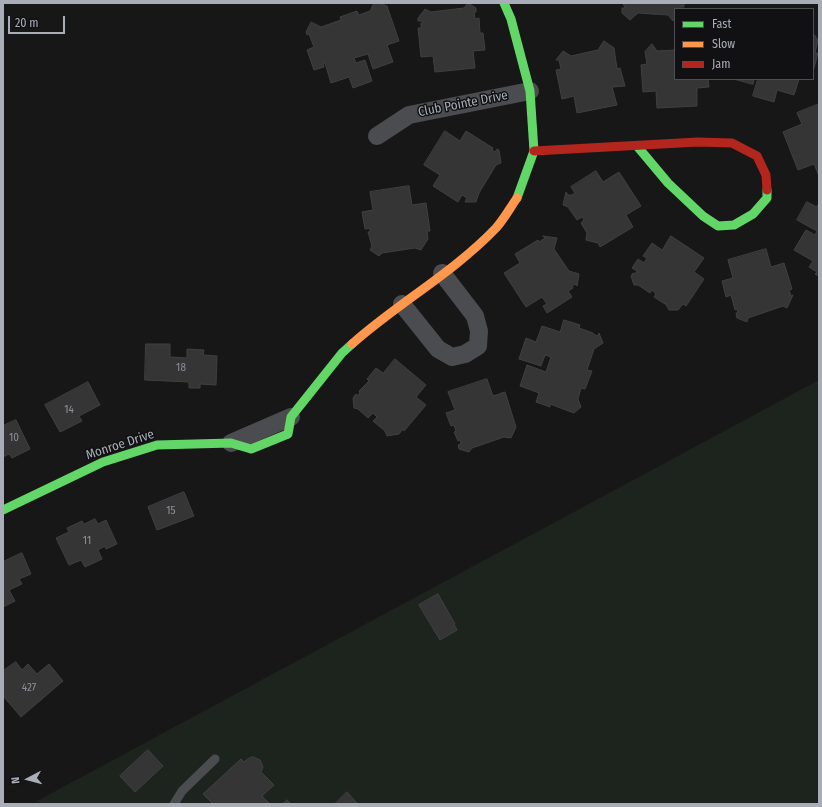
<!DOCTYPE html>
<style>
body{margin:0}
#map{position:relative;width:822px;height:807px;overflow:hidden;background:#171717;font-family:"Fira Sans Condensed",sans-serif}
canvas{display:block}
.frame{position:absolute;inset:0;border:4px solid #a8adb8;pointer-events:none}
.legend{position:absolute;left:674px;top:8px;width:140px;height:72px;box-sizing:border-box;background:#111113;border:1px solid #4d4f55;margin:0;padding:5px 7px;list-style:none;font-size:12px;color:#a8adb8}
.legend li{display:flex;align-items:center;gap:8px;height:20px}
.legend b{width:20px;border:1px solid #4d4f55}
.north{position:absolute;left:8px;top:759px;width:40px;height:40px;-webkit-text-stroke:3px #111113;paint-order:stroke;rotate:264deg;font-size:11px;font-weight:700;line-height:16px;text-align:center;color:#a8adb8}
.north::after{content:'';display:block;margin:auto;width:14px;height:18px;background:#a8adb8;clip-path:polygon(50% 0,100% 100%,50% 72%,0 100%)}
.scale{position:absolute;left:8px;top:16px;width:57px;height:18px;box-sizing:border-box;border:2px solid #a8adb8;border-top:0;padding-left:5px;font-size:12px;line-height:14px;white-space:nowrap;color:#a8adb8;-webkit-text-stroke:3px #111113;paint-order:stroke}
</style>
<div id="map">
<canvas width="822" height="807"></canvas>
<div class="frame"></div>
<ul class="legend">
<li><b style="height:5px;background:#63d668"></b>Fast</li>
<li><b style="height:5px;background:#ff974d"></b>Slow</li>
<li><b style="height:5px;background:#b3261e"></b>Jam</li>
</ul>
<div class="north">N</div>
<div class="scale">20 m</div>
</div>
<script>
const context = document.querySelector('canvas').getContext('2d');
context.lineJoin = 'round';
function fillPath(path, color) {
  context.fillStyle = color;
  context.fill(path, 'evenodd');
}
function strokePath(path, color, width, dash) {
  context.strokeStyle = color;
  context.lineWidth = width;
  context.lineCap = dash ? 'butt' : 'round';
  context.setLineDash(dash || []);
  context.stroke(path);
}
function drawText(font, color, halo, rows, align = 'center') {
  context.font = font + ' "Fira Sans Condensed",sans-serif';
  context.lineWidth = 3;
  context.setLineDash([]);
  context.textBaseline = 'middle';
  context.strokeStyle = halo;
  context.fillStyle = color;
  for (const [text, x, y, turn = 0] of rows) {
    context.save();
    context.translate(x, y);
    context.rotate((+turn || 0) * Math.PI / 180);
    context.textAlign = isNaN(turn) ? turn : align;
    if (halo) context.strokeText(text, 0, 0);
    context.fillText(text, 0, 0);
    context.restore();
  }
}
const green = new Path2D(`
 M819 380V804H41L37 801Z`);
const building = new Path2D(`
 M374 3H379L387 6 399 41 387 45 393 62 373 69 368 54 354 58 356 63 365 60 372 81 353 88 349 77 331 83 325 63H323L324 67 314 70 307 50 314 47 309 34 307 35 306 32 311 22 321 27 341 20 340 17 357 11 359 15 370 11Z
 M468 3 476 8V12H474L475 19 479 18 480 33H483L485 50 473 51 475 68 435 72 433 56 421 57 418 28H421V23H423V21H418V18L425 9 431 12 464 8Z
 M623 3H684V7H680V9H675V18L673 21 668 15 638 13 630 20 622 13V8H625Z
 M813 33 818 40 815 53H818L813 72Z
 M604 41 614 48 617 69 620 68 625 86 612 87 617 105 577 113 574 96 562 99 556 70 561 69 559 60H556L563 51 571 56 598 50Z
 M652 44 657 51 675 50V79H708L709 87 697 88V106L657 108 656 91 643 92 641 65 647 64 645 52Z
 M734 79H754L753 84Z
 M758 79H799L794 95 777 90 774 102 753 96Z
 M819 104V176L814 164 798 170 783 132 802 124 797 113Z
 M445 131 460 141 466 131 493 148 492 150 495 152 497 149 499 150 501 163 496 165 479 193 476 202H465L467 198 462 195 458 202 433 186 440 175 424 165Z
 M596 171 603 182 619 172 641 206 626 215 633 227 600 247 598 243 586 240 587 233 581 223 584 220 582 217 577 220 568 207 563 205 566 192 568 195H572L575 193 571 187Z
 M409 186 412 205 426 203 430 231H427L428 239 421 250 415 248 382 253 379 256 370 250 372 246 368 232H370V228L365 229 362 212 373 210 370 192Z
 M807 202 817 207 819 203V276L815 274 817 272 809 267 813 261 794 250 806 230 815 235 817 231 797 220Z
 M543 236 557 238 554 249 569 271 579 274 577 286 575 284 572 286 573 288 568 291 572 297 547 313 543 306 547 304 542 297 526 307 504 273 520 263 515 254 538 240 539 242 545 238Z
 M671 236 704 258 694 272 704 279 686 306 683 304 678 310H669L665 303V304L654 297 656 294 652 290 650 293 638 285H634L631 276 633 273 635 274 637 271 632 268 638 259 644 263 647 258 643 256 652 243 662 250Z
 M766 249 771 267 784 263 792 289 789 290 791 296 793 295 787 308 783 306 748 318 747 322 737 318 736 313H738L737 309 735 310 731 295 726 297 722 281 733 278 728 260Z
 M564 320 580 325 579 328 593 333V334L598 336 599 333 603 343 594 349 587 370 592 371 585 389 581 388 578 399 581 407 574 413 550 404V407L536 402 539 393 520 386 527 365 546 372 551 357 545 355 541 366 519 359 526 338 536 342 542 326 560 332Z
 M146 344H170V357L187 358V349L204 350 203 355 217 356 216 385 200 384V388H189V382L145 380Z
 M395 359 426 385 416 397 426 405 404 431 403 429 399 434 387 436 385 431 373 421 377 417 373 413 368 418 358 409 354 408 353 398 356 394 358 396 360 392 359 391 369 381 367 379 376 368 383 373Z
 M487 379 493 396 505 392 516 427 511 438 504 437 472 448 469 452 459 449 458 445 461 444 460 440 458 441 454 432 456 431 454 425 451 426 446 413 455 410 448 392Z
 M88 382 100 405 79 416 82 421 60 432 45 405Z
 M16 420 30 449 12 458 9 454 3 457V426Z
 M184 492 194 516 157 530 148 507Z
 M95 519 98 524 106 520 117 544 106 549 105 546 98 550 102 559 85 567 81 560 69 565 56 538 69 532 67 528 82 521 84 524Z
 M22 553 31 574 19 579 22 584 9 590 15 601 3 607V562Z
 M438 594 455 624H454L457 630 440 640 419 605Z
 M16 662 22 670 28 664 37 674 49 664 63 681 21 717 3 696V671Z
 M148 750 163 766 135 792 120 776Z
 M253 757 260 760 263 767 261 772 274 785 262 796 270 804H213L203 794 241 759 244 762 249 758Z
 M347 792 358 804H335Z
 M287 800 291 804H283Z`);
const lane = new Path2D(`
 M174 804 182 791 215 759`);
const street = new Path2D(`
 M377 136 409 115 530 91
 M402 304 438 349 452 357 465 354 478 346 479 331 475 316 442 273
 M231 443 291 417`);
const fast = new Path2D(`
 M504 3 511 19 530 91 534 151 517 198
 M637 146 668 183 703 216 718 226 734 225 753 214 767 198V190
 M3 510 103 462 157 445 231 443 251 449 288 434 291 417 342 353 352 344`);
const slow = new Path2D(`
 M352 344C398 303 453 273 496 228 504 219 510 208 517 198`);
const jam = new Path2D(`
 M534 151 698 142 732 143 757 156 766 175 767 190`);
const numberNames = [
 ["18",181,368],
 ["14",69,410],
 ["10",14,438],
 ["15",171,511],
 ["11",87,541],
 ["427",29,688]
];
const streetNames = [
 ["Club Pointe Drive",463,104,-11],
 ["Monroe Drive",120,445,-18]
];
fillPath(green, '#1d241e');
fillPath(building, '#353536');
strokePath(building, '#3f4043', 1);
strokePath(lane, '#4b4c50', 9);
strokePath(street, '#4b4c50', 18);
strokePath(fast, '#63d668', 9);
strokePath(slow, '#ff974d', 9);
strokePath(jam, '#b3261e', 9);
drawText('11px', '#8b8f98', null, numberNames);
drawText('13px', '#a8adb8', '#111113', streetNames);
</script>
